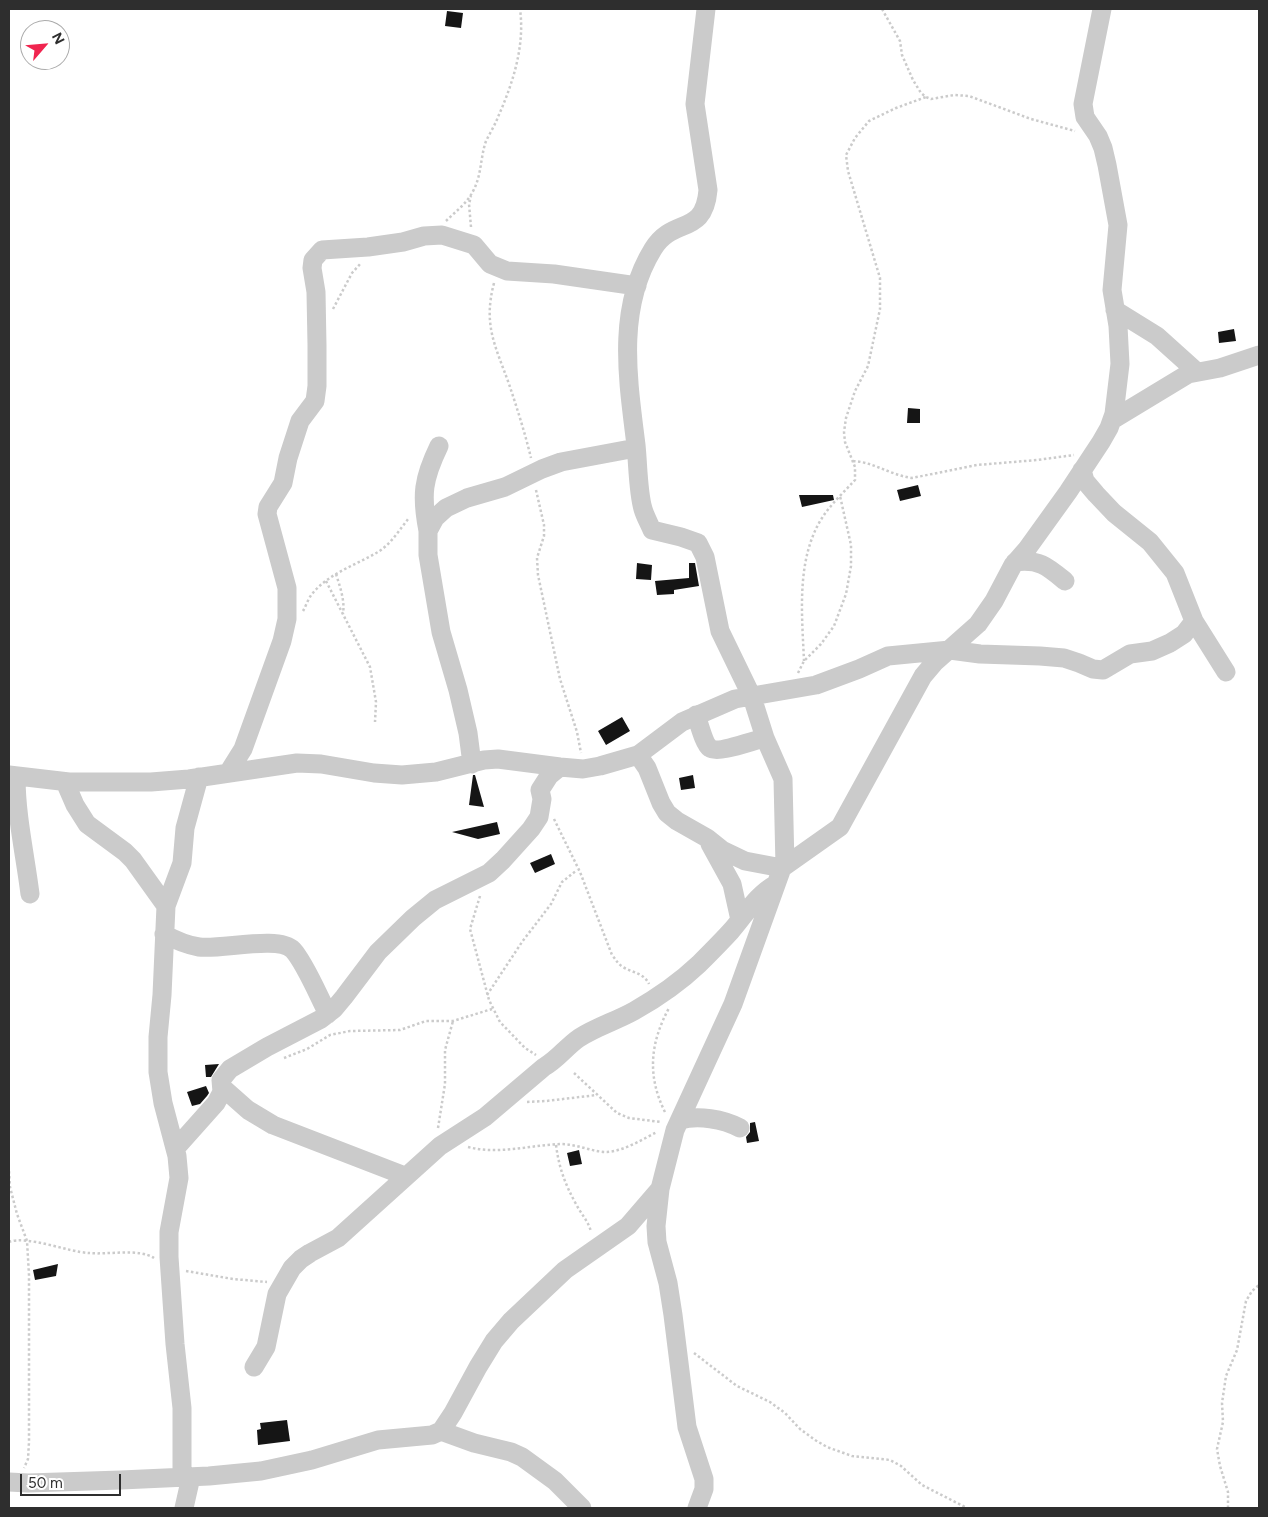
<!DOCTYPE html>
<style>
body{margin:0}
#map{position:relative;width:1268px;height:1517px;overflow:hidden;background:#fff;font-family:Figtree,sans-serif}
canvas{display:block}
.frame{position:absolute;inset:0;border:10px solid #2e2e2e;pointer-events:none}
.north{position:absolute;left:20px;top:20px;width:50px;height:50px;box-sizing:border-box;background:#fff;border:1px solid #ababab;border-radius:50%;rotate:63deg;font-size:14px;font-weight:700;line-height:20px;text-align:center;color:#2e2e2e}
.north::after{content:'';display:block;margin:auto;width:18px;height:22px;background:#f0254f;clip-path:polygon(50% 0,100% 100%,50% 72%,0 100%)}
.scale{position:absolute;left:20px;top:1474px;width:101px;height:22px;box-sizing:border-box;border:2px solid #2e2e2e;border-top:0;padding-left:6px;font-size:15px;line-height:18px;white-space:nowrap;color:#2e2e2e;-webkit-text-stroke:4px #fff;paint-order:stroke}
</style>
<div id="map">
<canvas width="1268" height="1517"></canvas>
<div class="frame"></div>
<div class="north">N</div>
<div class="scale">50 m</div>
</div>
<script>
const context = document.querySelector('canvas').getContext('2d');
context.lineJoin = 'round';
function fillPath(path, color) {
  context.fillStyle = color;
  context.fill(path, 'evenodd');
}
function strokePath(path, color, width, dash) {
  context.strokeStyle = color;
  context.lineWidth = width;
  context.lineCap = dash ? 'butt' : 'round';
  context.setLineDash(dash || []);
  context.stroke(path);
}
const building = new Path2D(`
 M447 11 463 13 461 28 445 26Z
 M1234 329 1236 341 1219 343 1218 332Z
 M908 408 920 409V423H907Z
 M918 485 921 496 900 501 897 490Z
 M799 495H833L834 500 802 507Z
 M637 563 652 565 651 580 636 579Z
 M689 563H695L699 586 674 590V594L657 595 655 581 689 578Z
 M622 717 630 731 606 745 598 731Z
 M473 775H475L484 807 469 805Z
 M693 775 695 788 681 790 679 778Z
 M497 822 500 834 478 839 452 832Z
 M551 854 555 864 535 873 530 863Z
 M219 1064 211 1077H206L205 1065Z
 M206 1086 209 1093 207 1096 200 1104 192 1106 187 1092Z
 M755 1122 759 1141 747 1143 746 1137 750 1132V1123Z
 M579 1150 582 1164 570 1166 567 1153Z
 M58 1264 56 1276 35 1280 33 1270Z
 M287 1420 290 1441 258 1445 257 1430 261 1429 260 1423Z`);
const path = new Path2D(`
 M882 9 900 41 902 55 913 80 921 93 926 97 931 99 954 95 969 96 1031 119 1075 131
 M446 221C455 212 466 204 472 193 482 176 480 158 486 141 490 133 495 125 498 117 513 83 525 46 520 9
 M471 227 469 204 471 196
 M494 283C483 325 495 345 509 384 517 408 525 433 531 458
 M333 309 352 273 361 263
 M853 461C874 462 890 475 912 478L977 465 1037 460 1074 455
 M536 490 544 525V536L537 558 538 575 560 679 577 732 581 753
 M336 574C340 587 345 600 343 614
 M326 581 370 667 376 702 375 722
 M303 611C306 606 308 599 312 594 329 573 356 565 378 552 391 544 400 529 409 518
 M804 661C802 614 796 559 822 518 831 504 844 492 855 480V467L845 442 844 432 846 418 855 391 868 366 880 309V278L848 171 846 155 855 138 869 121 896 108 926 97
 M798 673 804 661 821 644 834 626 846 594 851 566V545L840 496
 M554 819 580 872 612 955C616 960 618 964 623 967 633 973 644 973 649 984
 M480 896 470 929 489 1000 500 1022 525 1048 536 1055
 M487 995 522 942 551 904 562 882 577 870
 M284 1058 307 1049 330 1035 350 1031 400 1030 426 1021H453L492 1009
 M574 1073 617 1113 629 1118 661 1122
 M527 1102 546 1101 597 1095
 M665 1112C647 1076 650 1043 669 1008
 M438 1128 445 1084V1050L453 1021
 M556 1145C559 1168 565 1184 576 1204 581 1214 589 1222 591 1232
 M468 1147C499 1155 530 1145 561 1144 577 1144 592 1152 607 1152 624 1151 643 1139 657 1132
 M9 1171 10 1187 17 1214 27 1241 29 1275V1442L28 1459 24 1468
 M9 1242C27 1235 68 1252 89 1253 108 1255 139 1248 154 1258
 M186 1271 233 1279 267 1282
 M694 1353 737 1386 770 1402 785 1413 800 1429 815 1440 827 1447 852 1456 890 1460 901 1466 922 1485 967 1508
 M1228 1508V1492L1220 1466 1217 1449 1223 1422 1222 1403 1226 1376 1237 1350 1246 1301 1252 1291 1259 1285`);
const minor = new Path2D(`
 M706 9 695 104 708 190C704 237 673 216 653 249 616 309 628 380 636 445 638 464 638 492 643 509 645 516 649 523 652 530L681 537 698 543 705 557 720 631 752 697 765 738 783 779 785 866
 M1115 310 1157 336 1197 372
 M1112 420 1188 374 1220 368 1259 355
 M1082 470 1085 481 1096 494 1114 513 1150 542 1175 573 1194 621 1226 672
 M428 531C421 495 423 479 439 446
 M1015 562C1039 559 1047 566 1065 581
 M696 715C699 723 704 744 710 748 718 754 754 740 765 738
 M638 755 647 768 661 803 667 813 677 821 707 838 722 850 745 861 782 868
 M472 764 468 733 458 690 441 632 428 555V531L435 518 446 508 467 498 505 487 542 469 561 462 636 448
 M228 773 243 749 282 641 287 619V588L267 514 268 507 283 483 288 458 300 421 315 401 317 386V345L316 292 312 268 313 260 322 250 368 247 403 242 424 236 442 235 474 245 490 264 507 271 554 274 637 286
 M9 775 69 782H151L189 779 297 763 321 764 374 773 402 775 436 772 484 760 498 759 560 767 583 769 600 766 638 755 682 722 735 699 816 685 859 669 888 656 950 650 980 654 1040 656 1064 658 1079 663 1093 669 1103 670 1130 654 1152 651 1170 643 1184 634 1194 621
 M16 776C16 816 25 854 30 894
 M65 782 75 805 87 824 125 852 133 860 166 906
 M710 844 732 884 740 920
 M164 934C175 940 186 945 199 947 221 950 279 935 293 950 305 963 319 997 328 1014
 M222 1087 248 1110 273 1125 405 1176
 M680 1120C698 1115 723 1119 740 1128
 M175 1149 216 1103 222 1092 221 1080 230 1069 267 1047 321 1019 334 1009 344 997 378 952 413 918 435 900 489 873 503 860 531 829 539 817 542 799 540 790 549 776 560 767
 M254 1367 266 1347 277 1294 292 1268 301 1259 310 1253 338 1238 440 1146 485 1117 544 1067C557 1060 566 1047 579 1038 596 1027 616 1021 634 1011 657 998 680 982 699 964 710 953 721 942 731 931 746 914 756 895 776 884
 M441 1431 474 1443 511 1452 522 1457 555 1481 582 1508
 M182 1477V1408L175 1344 169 1257V1232L179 1178 177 1156 163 1103 158 1072V1037L162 995 166 906 182 863 185 828 199 777
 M9 1482 28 1483 121 1480 209 1476 261 1471 312 1460 378 1440 432 1435 441 1431 453 1413 478 1367 494 1341 511 1321 565 1270 628 1226 659 1190
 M184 1508 191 1477
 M697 1508 704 1489V1479L687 1427 673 1315 668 1283 657 1242 656 1226 660 1189 675 1130 733 1004 782 868 840 827 923 676 934 663 978 624 994 601 1013 565 1027 549 1068 492 1101 442 1109 428 1114 414 1120 364 1118 326 1112 290 1118 225 1107 165 1103 148 1098 136 1085 117 1083 104 1102 9`);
fillPath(building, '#151515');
strokePath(path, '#cbcbcb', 2.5, [2.5, 2.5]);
strokePath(minor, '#cbcbcb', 19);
</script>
